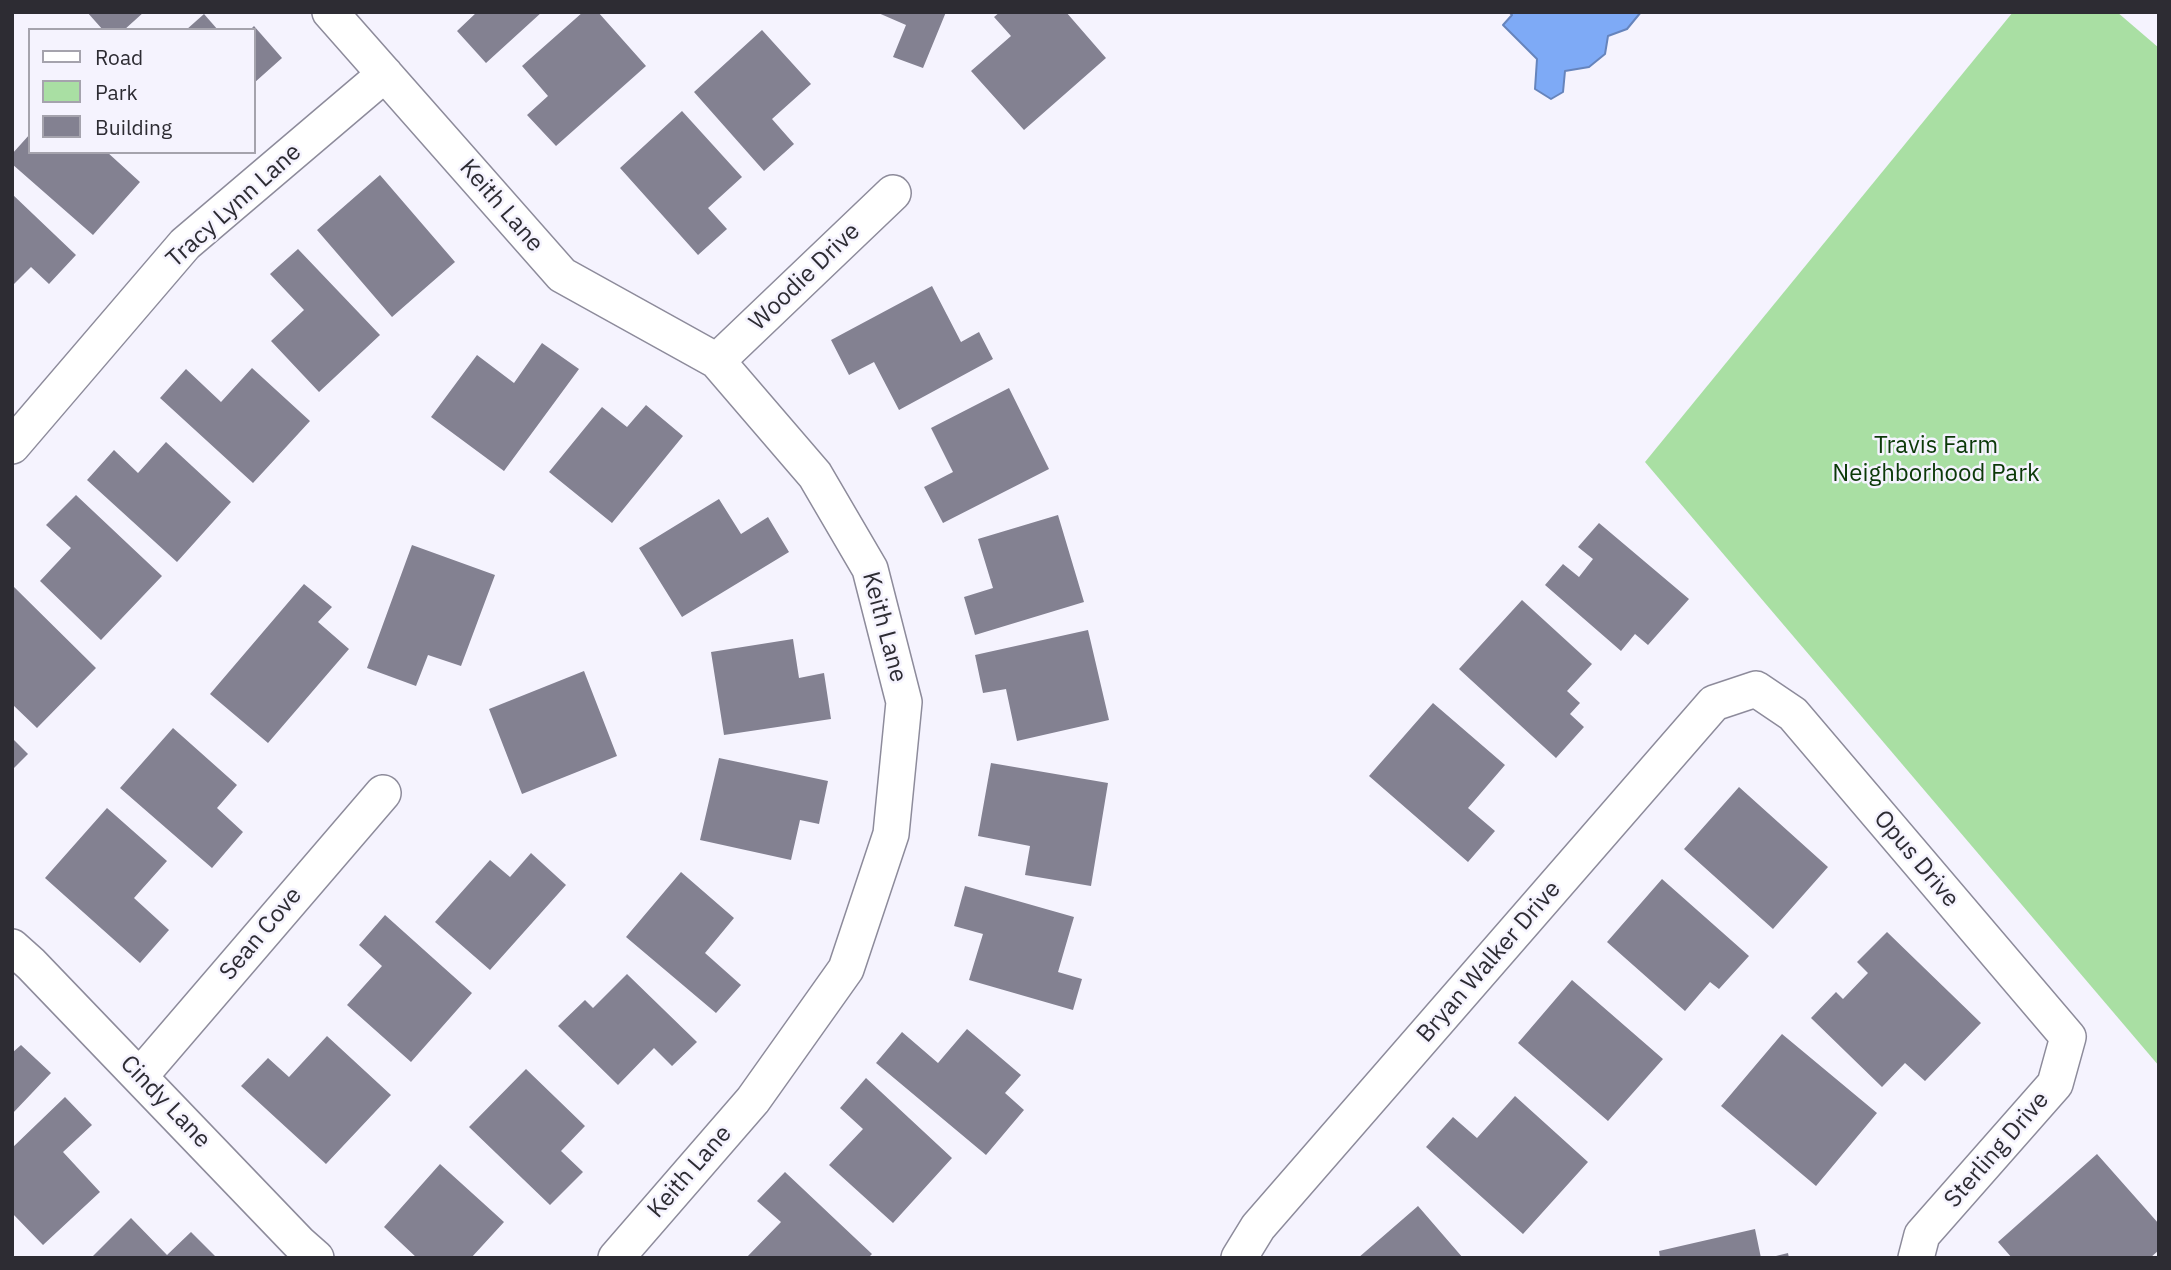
<!DOCTYPE html>
<style>
body{margin:0}
#map{position:relative;width:2171px;height:1270px;overflow:hidden;background:#f5f3fe;font-family:"IBM Plex Sans",sans-serif}
canvas{display:block}
.frame{position:absolute;inset:0;border:14px solid #2d2c33;pointer-events:none}
.legend{position:absolute;left:28px;top:28px;width:228px;height:126px;box-sizing:border-box;background:#f5f3fe;border:2px solid #a5a3ad;margin:0;padding:9px 12px;list-style:none;font-size:21px;color:#2d2c33}
.legend li{display:flex;align-items:center;gap:14px;height:35px}
.legend b{width:35px;border:2px solid #a5a3ad}
</style>
<div id="map">
<canvas width="2171" height="1270"></canvas>
<div class="frame"></div>
<ul class="legend">
<li><b style="height:9px;background:#fff"></b>Road</li>
<li><b style="height:19px;background:#a9dfa3"></b>Park</li>
<li><b style="height:19px;background:#838191"></b>Building</li>
</ul>
</div>
<script>
const context = document.querySelector('canvas').getContext('2d');
context.lineJoin = 'round';
function fillPath(path, color) {
  context.fillStyle = color;
  context.fill(path, 'evenodd');
}
function strokePath(path, color, width, dash) {
  context.strokeStyle = color;
  context.lineWidth = width;
  context.lineCap = dash ? 'butt' : 'round';
  context.setLineDash(dash || []);
  context.stroke(path);
}
function drawText(font, color, halo, rows, align = 'center') {
  context.font = font + ' "IBM Plex Sans",sans-serif';
  context.lineWidth = 5;
  context.setLineDash([]);
  context.textBaseline = 'middle';
  context.strokeStyle = halo;
  context.fillStyle = color;
  for (const [text, x, y, turn = 0] of rows) {
    context.save();
    context.translate(x, y);
    context.rotate((+turn || 0) * Math.PI / 180);
    context.textAlign = isNaN(turn) ? turn : align;
    if (halo) context.strokeText(text, 0, 0);
    context.fillText(text, 0, 0);
    context.restore();
  }
}
const green = new Path2D(`
 M2013 12H2117L2159 48V1066L1645 462Z`);
const water = new Path2D(`
 M1509 12H1641L1627 29 1608 36 1605 54 1589 67 1565 71 1563 92 1551 99 1535 89 1537 59 1503 25 1512 15Z`);
const building = new Path2D(`
 M87 12H144L124 30H103Z
 M477 12H542L486 63 457 31Z
 M583 12H598L646 66 556 146 527 115 548 96 522 66Z
 M876 12H946L923 68 893 57 906 25Z
 M1000 12H1066L1106 58 1024 130 971 71 1011 36 994 17Z
 M204 14 218 30H186Z
 M254 26 282 58 254 83V30H250Z
 M762 30 811 84 772 119 794 144 764 171 694 92Z
 M682 111 742 177 708 208 727 229 698 255 620 168Z
 M30 134V152H107L140 182 93 235 12 164V154Z
 M380 175 455 262 392 317 317 230Z
 M12 194 76 255 49 284 31 267 12 286Z
 M298 249 380 335 319 392 271 341 304 310 270 274Z
 M932 286 961 342 979 332 993 359 899 410 874 362 849 375 831 340Z
 M542 343 579 369 504 471 431 417 477 355 514 383Z
 M252 368 310 421 253 483 160 398 186 369 221 402Z
 M1009 388 1049 469 943 523 924 487 953 472 931 428Z
 M646 405 683 436 612 523 549 472 602 407 627 427Z
 M166 442 231 502 177 562 87 480 114 450 138 473Z
 M76 495 162 576 101 640 40 581 71 548 46 525Z
 M719 499 741 534 768 517 789 552 682 617 639 548Z
 M1058 515 1084 602 975 635 964 597 993 588 978 539Z
 M1599 523 1689 599 1648 645 1635 634 1621 651 1545 585 1563 564 1579 577 1593 559 1578 547Z
 M412 545 495 575 461 666 428 655 416 686 367 668Z
 M304 584 332 607 318 622 349 649 268 743 210 694Z
 M12 585 96 668 37 728 12 704Z
 M1522 600 1592 664 1567 691 1580 703 1570 714 1584 727 1556 758 1459 669Z
 M1088 630 1109 720 1017 741 1006 689 983 693 975 655Z
 M793 639 799 678 824 673 831 719 724 735 711 652Z
 M584 671 617 756 522 794 489 709Z
 M1433 703 1505 765 1468 808 1495 831 1468 862 1369 776Z
 M173 728 237 785 217 808 243 832 212 868 120 788Z
 M12 738 28 754 12 770Z
 M719 758 828 781 819 824 800 820 791 860 700 840Z
 M991 763 1108 783 1091 886 1025 875 1030 846 978 836Z
 M1739 787 1828 867 1773 929 1684 849Z
 M107 808 167 861 134 898 169 930 140 963 45 878Z
 M531 853 566 885 490 970 435 922 490 860 510 877Z
 M681 872 734 918 705 953 741 985 716 1013 626 937Z
 M1662 879 1749 956 1719 989 1710 982 1685 1011 1607 942Z
 M965 886 1074 917 1058 972 1082 979 1073 1010 969 980 983 934 954 926Z
 M385 915 472 993 411 1062 347 1005 382 966 359 945Z
 M1887 932 1981 1023 1925 1081 1905 1063 1882 1087 1811 1018 1836 992 1843 999 1868 973 1857 962Z
 M627 974 697 1042 672 1066 654 1048 618 1085 558 1026 585 1000 593 1008Z
 M1572 980 1663 1059 1608 1121 1518 1043Z
 M967 1029 1021 1075 1005 1093 1024 1110 986 1155 876 1063 902 1032 938 1063Z
 M1782 1034 1877 1113 1816 1186 1721 1106Z
 M327 1036 391 1095 326 1164 241 1086 268 1058 289 1077Z
 M21 1045 51 1073 12 1114V1053Z
 M526 1069 585 1126 561 1151 583 1172 550 1205 469 1127Z
 M866 1078 952 1158 893 1223 829 1165 863 1129 840 1108Z
 M1515 1096 1588 1162 1523 1234 1426 1147 1453 1117 1477 1138Z
 M65 1097 92 1125 63 1152 100 1192 43 1245 12 1213V1148Z
 M2097 1154 2159 1224V1250L2150 1258H2012L1998 1242Z
 M440 1164 504 1222 471 1258H417L384 1227Z
 M785 1172 872 1254 868 1258H746L781 1222 757 1201Z
 M1418 1206 1463 1258H1358Z
 M131 1218 167 1255 191 1232 217 1258H91Z
 M1755 1229 1761 1258H1660L1659 1251Z
 M1788 1253 1789 1258H1772V1257Z`);
const minor = new Path2D(`
 M330 12 562 275 717 361 815 475 870 569 904 702 891 834 846 969 753 1100 616 1258
 M717 361 893 193
 M12 446 185 244 385 74
 M12 947 31 964 299 1243 316 1258
 M140 1076 383 793
 M1239 1258 1258 1227 1714 703 1756 689 1793 714 2068 1037 2055 1084 1922 1235 1916 1258`);
const streetNames = [
 ["Tracy Lynn Lane",234,206,-42],
 ["Keith Lane",501,206,49],
 ["Woodie Drive",805,277,-44],
 ["Keith Lane",884,627,75],
 ["Opus Drive",1916,859,50],
 ["Sean Cove",261,934,-50],
 ["Bryan Walker Drive",1489,962,-49],
 ["Cindy Lane",165,1102,46],
 ["Sterling Drive",1997,1150,-49],
 ["Keith Lane",690,1172,-49]
];
const parkNames = [
 ["Travis Farm",1936,446],
 ["Neighborhood Park",1936,474]
];
fillPath(green, '#a9dfa3');
fillPath(water, '#7eaaf6');
strokePath(water, '#6684bc', 2);
fillPath(building, '#838191');
strokePath(minor, '#8d8b9b', 38);
strokePath(minor, '#fff', 35);
drawText('24px', '#2d2c33', '#f5f3fe', streetNames);
drawText('24px', '#0b3908', '#f5f3fe', parkNames);
</script>
